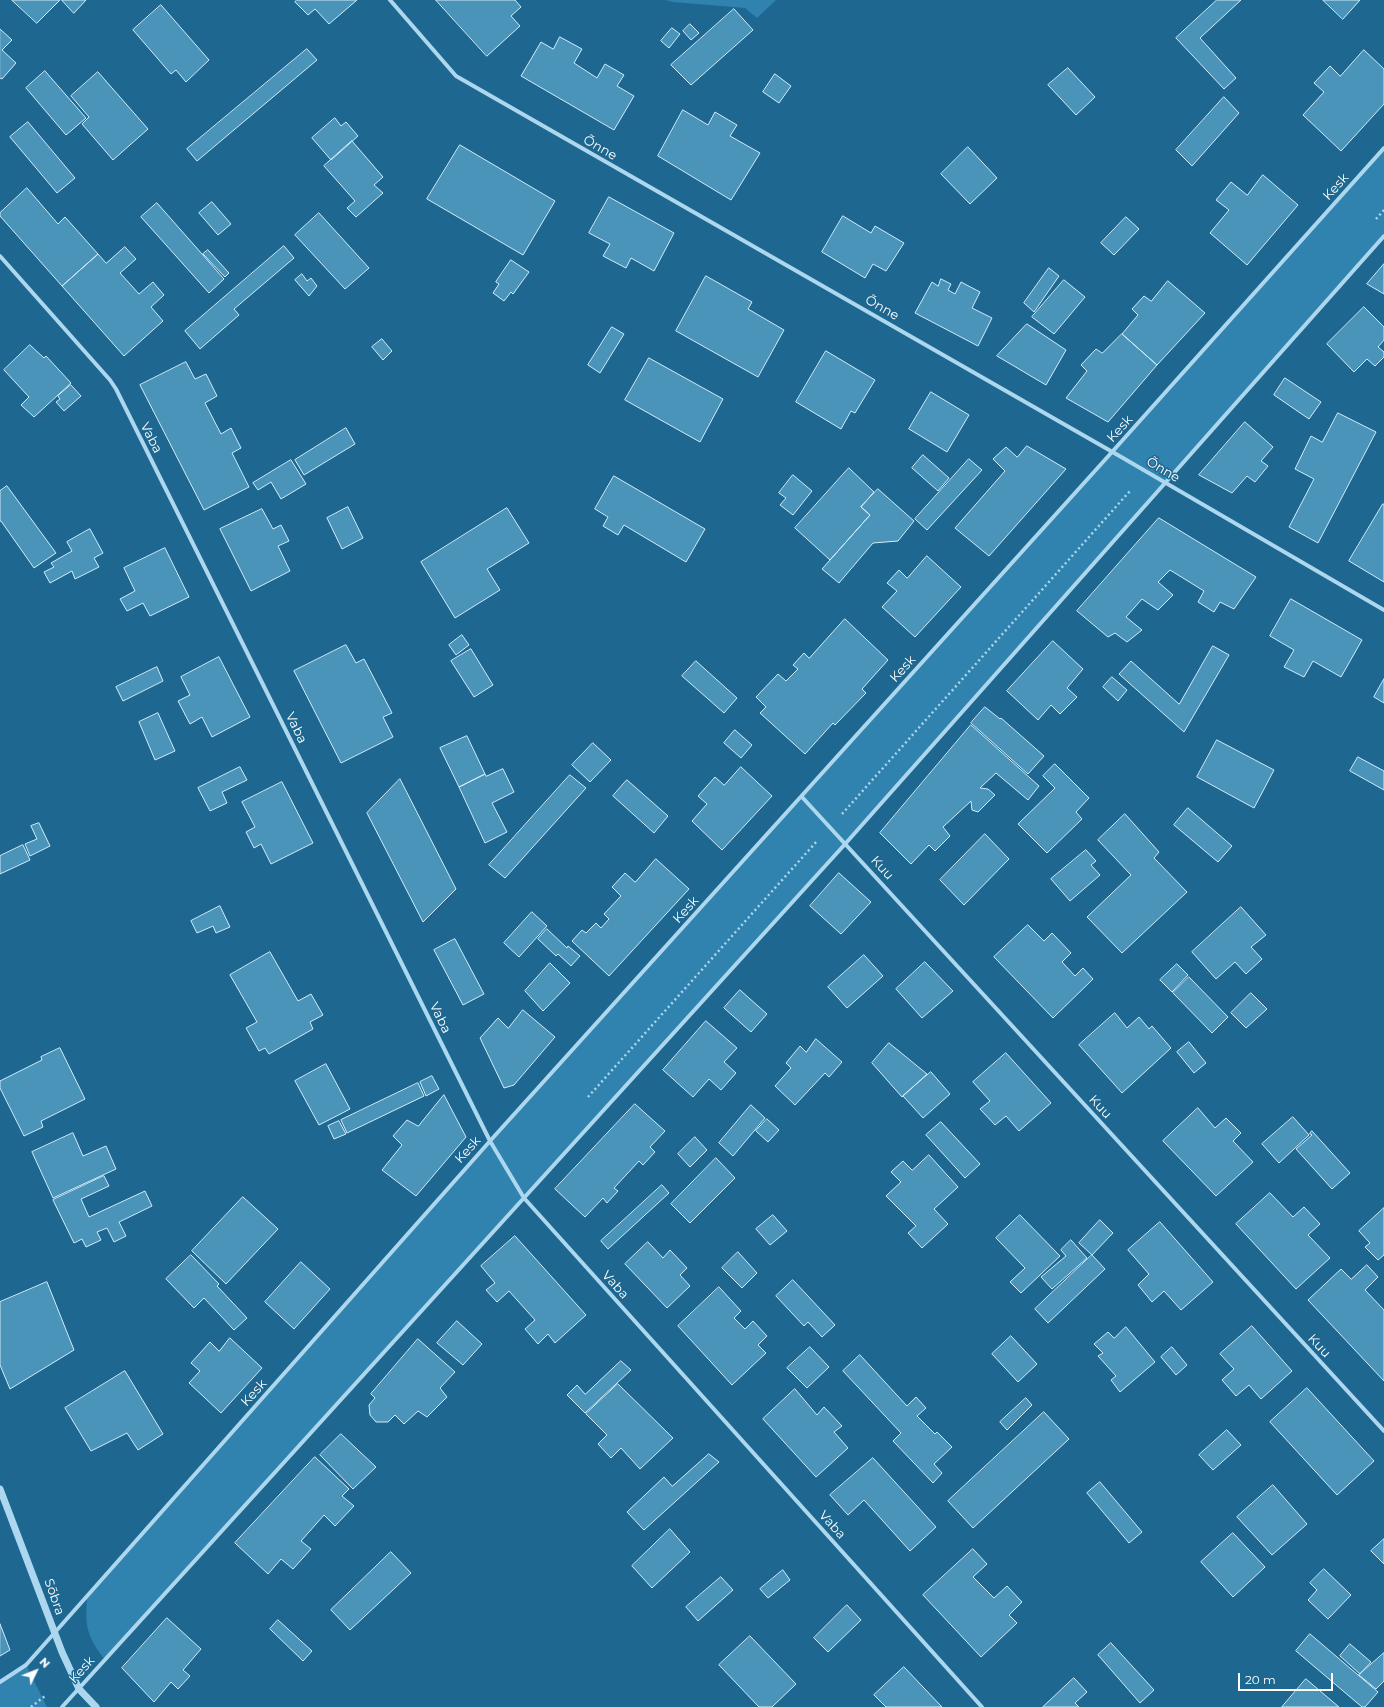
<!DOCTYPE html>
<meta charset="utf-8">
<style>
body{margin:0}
#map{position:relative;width:1384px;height:1707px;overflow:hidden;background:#1d6790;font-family:Montserrat,sans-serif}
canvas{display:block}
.north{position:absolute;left:16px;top:1651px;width:40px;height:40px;-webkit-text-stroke:3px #1d6790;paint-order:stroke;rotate:47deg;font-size:11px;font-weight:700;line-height:16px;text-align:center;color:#fff}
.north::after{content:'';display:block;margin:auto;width:14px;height:18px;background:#fff;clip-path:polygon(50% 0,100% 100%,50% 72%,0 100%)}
.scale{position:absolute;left:1238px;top:1673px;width:95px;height:18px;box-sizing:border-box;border:2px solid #fff;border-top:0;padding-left:5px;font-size:12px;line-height:14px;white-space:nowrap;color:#fff;-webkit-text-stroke:3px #1d6790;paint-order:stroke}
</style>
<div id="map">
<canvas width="1384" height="1707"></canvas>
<div class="north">N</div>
<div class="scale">20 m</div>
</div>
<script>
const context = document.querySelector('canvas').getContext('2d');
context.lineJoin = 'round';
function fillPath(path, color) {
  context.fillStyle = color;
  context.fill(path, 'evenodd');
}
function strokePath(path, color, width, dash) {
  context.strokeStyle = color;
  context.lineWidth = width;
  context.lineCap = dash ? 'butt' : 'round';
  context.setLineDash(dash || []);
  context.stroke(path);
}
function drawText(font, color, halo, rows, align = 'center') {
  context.font = font + ' Montserrat,sans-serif';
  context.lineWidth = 3;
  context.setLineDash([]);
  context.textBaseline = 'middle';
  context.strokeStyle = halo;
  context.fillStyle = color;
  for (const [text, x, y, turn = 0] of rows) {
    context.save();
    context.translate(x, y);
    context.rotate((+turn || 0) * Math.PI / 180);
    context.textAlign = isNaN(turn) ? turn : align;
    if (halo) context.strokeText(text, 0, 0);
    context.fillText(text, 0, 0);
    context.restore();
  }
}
const green = new Path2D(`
 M665 0H776L757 18 745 8 673 2Z
 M1384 148V236L846 843 105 1660C86 1635 85 1626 87 1596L490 1141Z
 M26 1665 47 1707H0V1682Z`);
const building = new Path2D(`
 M12 0H60L37 23Z
 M62 0H86L74 13Z
 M297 0H357L329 24 315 9 308 15 295 2Z
 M436 0H515L521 7 511 16 520 26 487 56Z
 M1217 0H1241L1200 38 1236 78 1224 89 1176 38Z
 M1323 0H1360L1343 19Z
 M161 5 209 60 186 82 176 70 171 74 133 30Z
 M734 9 753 30 691 85 671 65Z
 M690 24 699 33 691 40 683 31Z
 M672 28 680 34 669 48 661 41Z
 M0 29 12 40 2 50 16 63 2 79 0 78Z
 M560 37 582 49 574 63 597 78 605 64 624 75 617 86 634 96 614 130 521 76 541 42 553 49Z
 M307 49 317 60 197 161 187 149Z
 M1364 50 1384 69V104L1341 151 1303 115 1324 92 1314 83 1330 66 1340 76Z
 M1068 68 1095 97 1076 115 1048 85Z
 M45 71 86 118 66 135 26 88Z
 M98 72 148 129 113 160 82 124 89 117 71 96Z
 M775 74 791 86 779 103 763 92Z
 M1224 97 1239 113 1192 166 1176 150Z
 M683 110 708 125 715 112 737 125 730 136 760 153 731 200 658 156Z
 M335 118 341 126 346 122 358 136 331 160 312 138Z
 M28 122 75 178 57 193 10 137Z
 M352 141 383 177 374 185 383 193 356 217 347 208 355 201 324 166Z
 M460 145 555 201 523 255 427 199Z
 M968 147 997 178 970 204 941 174Z
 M1263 175 1298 205 1247 265 1210 233 1229 210 1216 200 1231 182 1247 195Z
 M27 188 58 224 65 217 98 254 62 286 0 216V213Z
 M609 197 674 233 654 271 631 258 626 268 603 256 610 244 589 233Z
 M212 202 231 224 218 235 199 213Z
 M157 203 224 279 209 293 141 217Z
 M319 213 369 268 345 289 295 235Z
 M843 216 871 233 875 226 904 243 886 271 873 264 865 278 822 252Z
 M1126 217 1139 229 1114 255 1101 243Z
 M284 246 294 258 234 309 239 315 200 349 185 331Z
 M125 247 136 259 120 273 139 294 153 282 164 295 151 307 163 321 124 356 62 286 98 254 106 263Z
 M208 250 229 273 225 277 203 254Z
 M511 260 529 272 513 294 511 292 504 301 493 293 499 284 496 282Z
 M1384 264V294L1367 284Z
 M1049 268 1059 276 1034 312 1024 303Z
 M302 274 307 281 311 278 317 286 309 296 295 280Z
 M706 276 752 302 748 309 784 330 758 377 676 331Z
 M941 279 951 284 948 290 955 294 961 282 980 292 972 308 992 318 978 346 915 313 932 282 938 286Z
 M1064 280 1085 297 1054 334 1032 317Z
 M1168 281 1205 313 1157 365 1122 334 1138 315 1132 309 1144 296 1151 301Z
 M1364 307 1384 327V340L1378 347 1384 352V357L1375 366 1367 359 1354 372 1327 344Z
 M1027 324 1066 350 1046 385 997 356Z
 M612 327 624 334 600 373 588 365Z
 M1122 334 1157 365 1108 422 1066 398 1087 371 1081 365 1096 349 1102 353Z
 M382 339 392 351 383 360 372 347Z
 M30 345 44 358 46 356 71 383 34 417 21 405 29 397 4 370Z
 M826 351 875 380 855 413 851 411 841 429 796 402Z
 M649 358 723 399 700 442 625 400Z
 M186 362 195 379 206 374 217 396 205 403 221 434 231 428 241 448 232 453 249 487 204 510 140 385Z
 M1285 378 1321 402 1309 419 1274 395Z
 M71 385 81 396 64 411 56 402 60 399 58 396Z
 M931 392 969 415 947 452 909 429Z
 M1338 413 1376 432 1318 543 1289 527 1314 479 1295 469 1311 436 1322 442Z
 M1245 422 1273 447 1261 461 1268 466 1255 482 1247 476 1232 493 1199 475Z
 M346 428 355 444 304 475 295 460Z
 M1027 446 1066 469 989 556 955 528 1005 471 993 459 1006 447 1017 457Z
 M923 455 949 478 938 491 912 468Z
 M969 459 982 470 927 530 915 519Z
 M291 460 306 484 281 499 271 482 258 490 253 483Z
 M849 468 874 492 861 507 870 515 830 560 795 528Z
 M793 475 812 491 793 515 780 505 786 498 779 493Z
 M614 476 705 529 686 562 624 525 618 535 603 526 608 517 595 509Z
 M7 486 56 553 34 568 1 521H0V491Z
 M878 489 914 521 898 541 873 543 839 583 822 569 870 515 861 507Z
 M1383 504H1384V582L1349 561Z
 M348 507 363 538 342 549 327 518Z
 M507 508 529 543 487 569 500 590 455 618 421 562Z
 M262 509 273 529 281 525 289 541 278 546 290 571 251 591 220 529Z
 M1159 518 1256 577 1234 609 1220 602 1214 612 1198 602 1204 591 1170 570 1158 582 1173 595 1158 610 1142 599 1126 617 1142 630 1127 642 1115 633 1108 637 1077 611Z
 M90 529 103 553 94 558 99 567 75 579 72 571 50 583 44 572 54 567 51 563 72 551 67 542Z
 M165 548 189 597 150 616 143 603 127 611 120 599 135 591 124 568Z
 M927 556 961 587 915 637 882 607 897 591 887 583 899 570 907 578Z
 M1291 599 1362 640 1341 677 1313 661 1304 677 1284 667 1294 650 1270 636Z
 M845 619 888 660 862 689 866 693 835 725 833 723 805 754 760 713 766 707 756 697 778 674 786 681 798 669 793 665 804 653 809 658Z
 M462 635 469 645 456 655 449 645Z
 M1053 641 1083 669 1067 688 1077 697 1060 714 1051 705 1038 720 1007 691Z
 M346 645 356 663 364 659 392 713 383 717 393 737 341 763 294 671Z
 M1213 646 1229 655 1184 732 1119 674 1131 661 1179 704Z
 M471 649 493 685 474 697 451 661Z
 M219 657 250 717 212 737 202 717 190 724 178 701 190 695 181 677Z
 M696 661 737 698 724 713 682 676Z
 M157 667 163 681 123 701 116 687Z
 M1112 677 1127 690 1118 701 1103 687Z
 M1384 679V703L1374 697Z
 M985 707 1000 719 1001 718 1044 756 1028 774 971 723Z
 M158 713 175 751 155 760 139 722Z
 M971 725 1039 786 1028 800 996 773 980 788 988 789 995 795 978 812 972 810 971 801 943 827 950 836 935 851 929 845 911 864 880 833Z
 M735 730 752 745 741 758 724 743Z
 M467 736 485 774 459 787 440 748Z
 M1217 740 1274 770 1254 808 1197 777Z
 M593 743 611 760 590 782 572 765Z
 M1358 757 1384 771V790L1350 771Z
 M1055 764 1089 798 1076 812 1082 819 1047 853 1018 824 1055 788 1043 776Z
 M240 767 247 780 222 792 227 803 210 811 198 788Z
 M741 767 772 796 722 850 692 821 707 804 698 796 715 777 724 785Z
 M503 769 514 792 492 803 507 832 485 843 459 787 485 774 486 776Z
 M570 775 586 788 505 878 489 865Z
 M400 779 456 889 423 922 367 813Z
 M627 780 668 816 654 833 613 796Z
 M282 782 313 843 271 864 261 844 254 848 246 832 255 827 242 802Z
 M1188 808 1232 846 1218 862 1174 825Z
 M1125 814 1159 852 1154 858 1187 892 1122 953 1087 917 1131 875 1098 840Z
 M39 823 50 846 30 856 25 844 37 839 31 826Z
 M985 834 1009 859 964 905 940 880Z
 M23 845 30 860 0 874V856Z
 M1086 850 1096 861 1091 865 1100 875 1070 901 1051 879Z
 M656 859 689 889 609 976 572 941 582 930 586 933 596 923 601 928 609 919 604 914 621 896 612 887 625 873 635 882Z
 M839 873 871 902 841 934 810 906Z
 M220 906 230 927 216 933 213 926 197 933 191 921Z
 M1241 907 1266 935 1251 947 1262 959 1246 974 1235 962 1216 979 1192 952Z
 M532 912 547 926 519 957 504 943Z
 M1028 925 1044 941 1052 933 1071 953 1062 962 1075 976 1083 968 1093 979 1053 1018 994 957Z
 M547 929 567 948 568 946 580 956 571 966 558 954 556 956 538 939Z
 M455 939 484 994 463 1005 434 950Z
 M270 952 298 1001 311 994 323 1015 310 1022 313 1029 269 1054 265 1048 259 1051 246 1028 257 1022 230 975Z
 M864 955 883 976 847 1008 828 987Z
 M925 962 953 991 922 1018 896 989Z
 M550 963 570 983 543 1011 525 991Z
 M1177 964 1188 975 1172 992 1160 980Z
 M1189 977 1228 1017 1212 1033 1173 993Z
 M740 990 767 1014 751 1032 724 1008Z
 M1251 993 1267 1009 1246 1028 1231 1013Z
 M523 1010 555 1037 514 1085 504 1088 480 1038 498 1018 508 1028Z
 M1115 1013 1127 1028 1139 1017 1149 1029 1152 1026 1171 1048 1122 1093 1079 1045Z
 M706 1021 737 1048 724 1062 736 1073 721 1090 709 1079 693 1097 663 1070Z
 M816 1039 842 1062 829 1077 825 1073 795 1105 775 1086 791 1068 786 1063 800 1046 806 1052Z
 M1189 1042 1206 1063 1194 1073 1177 1052Z
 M889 1043 927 1074 902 1097 872 1063Z
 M60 1048 85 1099 41 1121 43 1127 24 1136 0 1088V1081L42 1060 41 1057Z
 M1006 1053 1051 1103 1019 1131 1006 1116 995 1125 980 1109 990 1101 973 1082Z
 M326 1064 350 1109 319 1125 295 1081Z
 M931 1072 950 1094 923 1118 903 1096Z
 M432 1076 439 1089 426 1096 420 1082Z
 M418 1083 424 1096 347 1133 341 1120Z
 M444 1095 466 1137 416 1196 382 1170 402 1145 393 1136 407 1120 418 1126Z
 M635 1104 665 1131 650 1147 655 1152 643 1165 639 1161 614 1188 618 1191 607 1203 603 1198 585 1217 555 1189Z
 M751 1105 765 1118 733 1156 719 1143Z
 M1198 1108 1215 1128 1226 1118 1241 1133 1233 1141 1253 1162 1216 1196 1163 1141Z
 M1293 1117 1309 1135 1279 1163 1262 1144Z
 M767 1119 779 1130 768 1142 756 1131Z
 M339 1121 346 1134 334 1139 328 1126Z
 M941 1122 980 1164 965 1178 926 1135Z
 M1312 1131 1350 1173 1332 1189 1296 1149 1312 1135 1310 1134Z
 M73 1133 83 1156 106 1146 116 1169 53 1198 32 1152Z
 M695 1137 707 1150 690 1167 678 1154Z
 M929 1155 958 1187 934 1209 948 1224 922 1248 908 1233 916 1226 886 1196 901 1182 891 1172 903 1161 912 1170Z
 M716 1158 735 1178 690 1223 671 1204Z
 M104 1176 109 1186 81 1199 89 1217 145 1191 152 1206 119 1222 126 1236 114 1242 107 1228 97 1232 101 1240 86 1247 82 1239 74 1243 53 1200Z
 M662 1185 669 1193 608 1249 601 1241Z
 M1270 1193 1293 1217 1304 1207 1320 1224 1308 1235 1330 1258 1296 1289 1236 1224Z
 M243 1197 278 1229 226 1284 192 1251Z
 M1384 1208V1255L1378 1260 1365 1247 1370 1243 1359 1231Z
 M773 1215 787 1231 770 1245 756 1229Z
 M1020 1215 1060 1256 1021 1293 1010 1282 1025 1268 996 1238Z
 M1100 1220 1113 1233 1092 1255 1079 1243Z
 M1160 1222 1213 1282 1181 1310 1164 1291 1152 1302 1138 1285 1149 1274 1128 1250Z
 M515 1236 586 1315 555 1343 548 1334 538 1344 525 1329 535 1320 509 1291 497 1302 486 1290 495 1283 481 1266Z
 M1071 1240 1087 1258 1052 1289 1041 1277 1066 1256 1061 1250Z
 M648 1242 663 1258 670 1250 687 1268 680 1275 690 1286 667 1308 625 1264Z
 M738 1252 757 1273 742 1288 722 1268Z
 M191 1255 219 1284 217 1286 247 1318 234 1330 204 1298 194 1308 166 1279Z
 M1092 1255 1105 1269 1048 1323 1035 1309Z
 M301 1262 330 1289 294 1329 265 1302Z
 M1367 1265 1378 1277 1365 1290 1384 1310V1381L1308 1300 1341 1269 1351 1279Z
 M793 1280 835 1325 822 1337 808 1322 804 1326 776 1296Z
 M47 1282 74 1350 10 1389 0 1365V1302Z
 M719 1287 741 1311 734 1318 745 1329 753 1321 767 1336 758 1345 766 1353 732 1385 678 1326Z
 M457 1321 482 1344 463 1365 437 1343Z
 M1252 1326 1292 1371 1261 1399 1249 1385 1236 1396 1222 1380 1234 1369 1220 1354Z
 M1126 1327 1155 1362 1120 1392 1111 1380 1116 1376 1098 1356 1103 1353 1094 1344 1108 1332 1114 1338Z
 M1011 1336 1037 1364 1018 1382 992 1354Z
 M230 1338 262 1368 221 1413 189 1383 200 1371 191 1363 210 1342 219 1351Z
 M418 1339 455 1372 440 1388 447 1397 427 1417 418 1411 404 1424 395 1415 388 1422H376L370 1415 369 1405 375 1398 371 1394Z
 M810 1347 829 1367 807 1388 787 1368Z
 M1172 1347 1187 1365 1176 1375 1161 1357Z
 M860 1355 907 1406 916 1397 926 1408 917 1416 935 1434 937 1432 952 1447 934 1464 942 1473 933 1483 893 1441 901 1433 843 1371Z
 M621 1361 631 1370 585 1413 567 1395 577 1385 585 1394Z
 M125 1371 163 1434 138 1450 127 1433 91 1451 65 1408Z
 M618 1384 673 1438 640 1469 621 1448 611 1458 598 1444 607 1435 586 1414Z
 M1307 1388 1374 1461 1337 1495 1270 1422Z
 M795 1389 817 1415 824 1407 842 1426 834 1432 848 1448 816 1477 763 1419Z
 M1026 1398 1032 1405 1007 1430 1000 1422Z
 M1044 1412 1069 1439 973 1528 948 1501Z
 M1227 1430 1241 1445 1213 1470 1199 1455Z
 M341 1434 376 1467 353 1489 320 1455Z
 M709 1454 719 1462 644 1530 627 1512 664 1477 672 1486Z
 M315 1457 349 1489 342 1496 354 1506 335 1526 324 1515 301 1541 311 1549 293 1569 281 1559 268 1574 235 1543Z
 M873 1458 936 1527 910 1551 864 1500 848 1515 830 1495Z
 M1100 1482 1142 1532 1129 1543 1087 1493Z
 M1273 1485 1307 1524 1272 1555 1237 1517Z
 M670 1529 690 1552 652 1588 632 1566Z
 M1233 1533 1265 1567 1233 1597 1201 1562Z
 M1384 1539V1564L1371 1551Z
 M973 1549 987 1564 973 1577 994 1598 1007 1586 1022 1602 1009 1615 1017 1623 981 1657 923 1595Z
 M391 1552 411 1573 350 1630 331 1610Z
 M1324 1569 1351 1595 1328 1619 1308 1600 1317 1590 1310 1583Z
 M783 1570 790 1580 768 1598 760 1589Z
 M721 1577 733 1590 698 1621 686 1607Z
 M847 1605 861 1620 828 1652 814 1638Z
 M167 1618 201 1649 183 1670 190 1676 178 1689 171 1682 154 1702 122 1668Z
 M278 1620 312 1651 303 1661 270 1629Z
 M0 1624 10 1650 0 1656Z
 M1310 1634 1378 1692 1365 1707H1362L1296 1651Z
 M750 1636 796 1684 772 1707H759L719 1665Z
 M1111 1643 1154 1690 1140 1703 1098 1655Z
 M1350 1644 1371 1662 1360 1674 1340 1656Z
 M1384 1653V1681L1376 1689 1359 1675Z
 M904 1667 942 1707H886L874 1695Z
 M1074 1678 1087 1692 1075 1703 1079 1707H1043Z
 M1306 1679 1339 1707H1282Z`);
const path = new Path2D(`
 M1376 219 1384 210
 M842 814 1130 491
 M588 1097 817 841
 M31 1707 45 1696`);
const minor = new Path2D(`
 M390 0 456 76 1123 458 1384 610
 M0 256 110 380 116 389 490 1141 524 1198 982 1707
 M802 797 1384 1431
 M0 1682 26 1665 490 1141 1112 452 1384 148
 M62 1707 846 843 1384 236`);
const tertiary = new Path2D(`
 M0 1489 62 1652 79 1689 96 1707`);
const streetNames = [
 ["Õnne",600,148,30],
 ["Kesk",1336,187,-48],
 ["Õnne",882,308,30],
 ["Kesk",1120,429,-48],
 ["Vaba",151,438,63],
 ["Õnne",1163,470,31],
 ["Kesk",903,669,-48],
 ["Vaba",296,728,64],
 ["Kuu",882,868,48],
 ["Kesk",686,910,-48],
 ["Vaba",440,1018,64],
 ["Kuu",1100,1107,47],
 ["Kesk",468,1150,-48],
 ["Vaba",615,1285,48],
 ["Kuu",1319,1346,47],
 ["Kesk",254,1393,-48],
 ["Vaba",832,1525,48],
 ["Sõbra",54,1597,71],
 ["Kesk",82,1670,-48]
];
fillPath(green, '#3083ae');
fillPath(building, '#4a93b9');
strokePath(building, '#d2ecfa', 1);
strokePath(path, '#acd7ee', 2.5, [2, 3]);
strokePath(minor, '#acd7ee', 4);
strokePath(tertiary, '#acd7ee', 7);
drawText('13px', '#fff', '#1d6790', streetNames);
</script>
